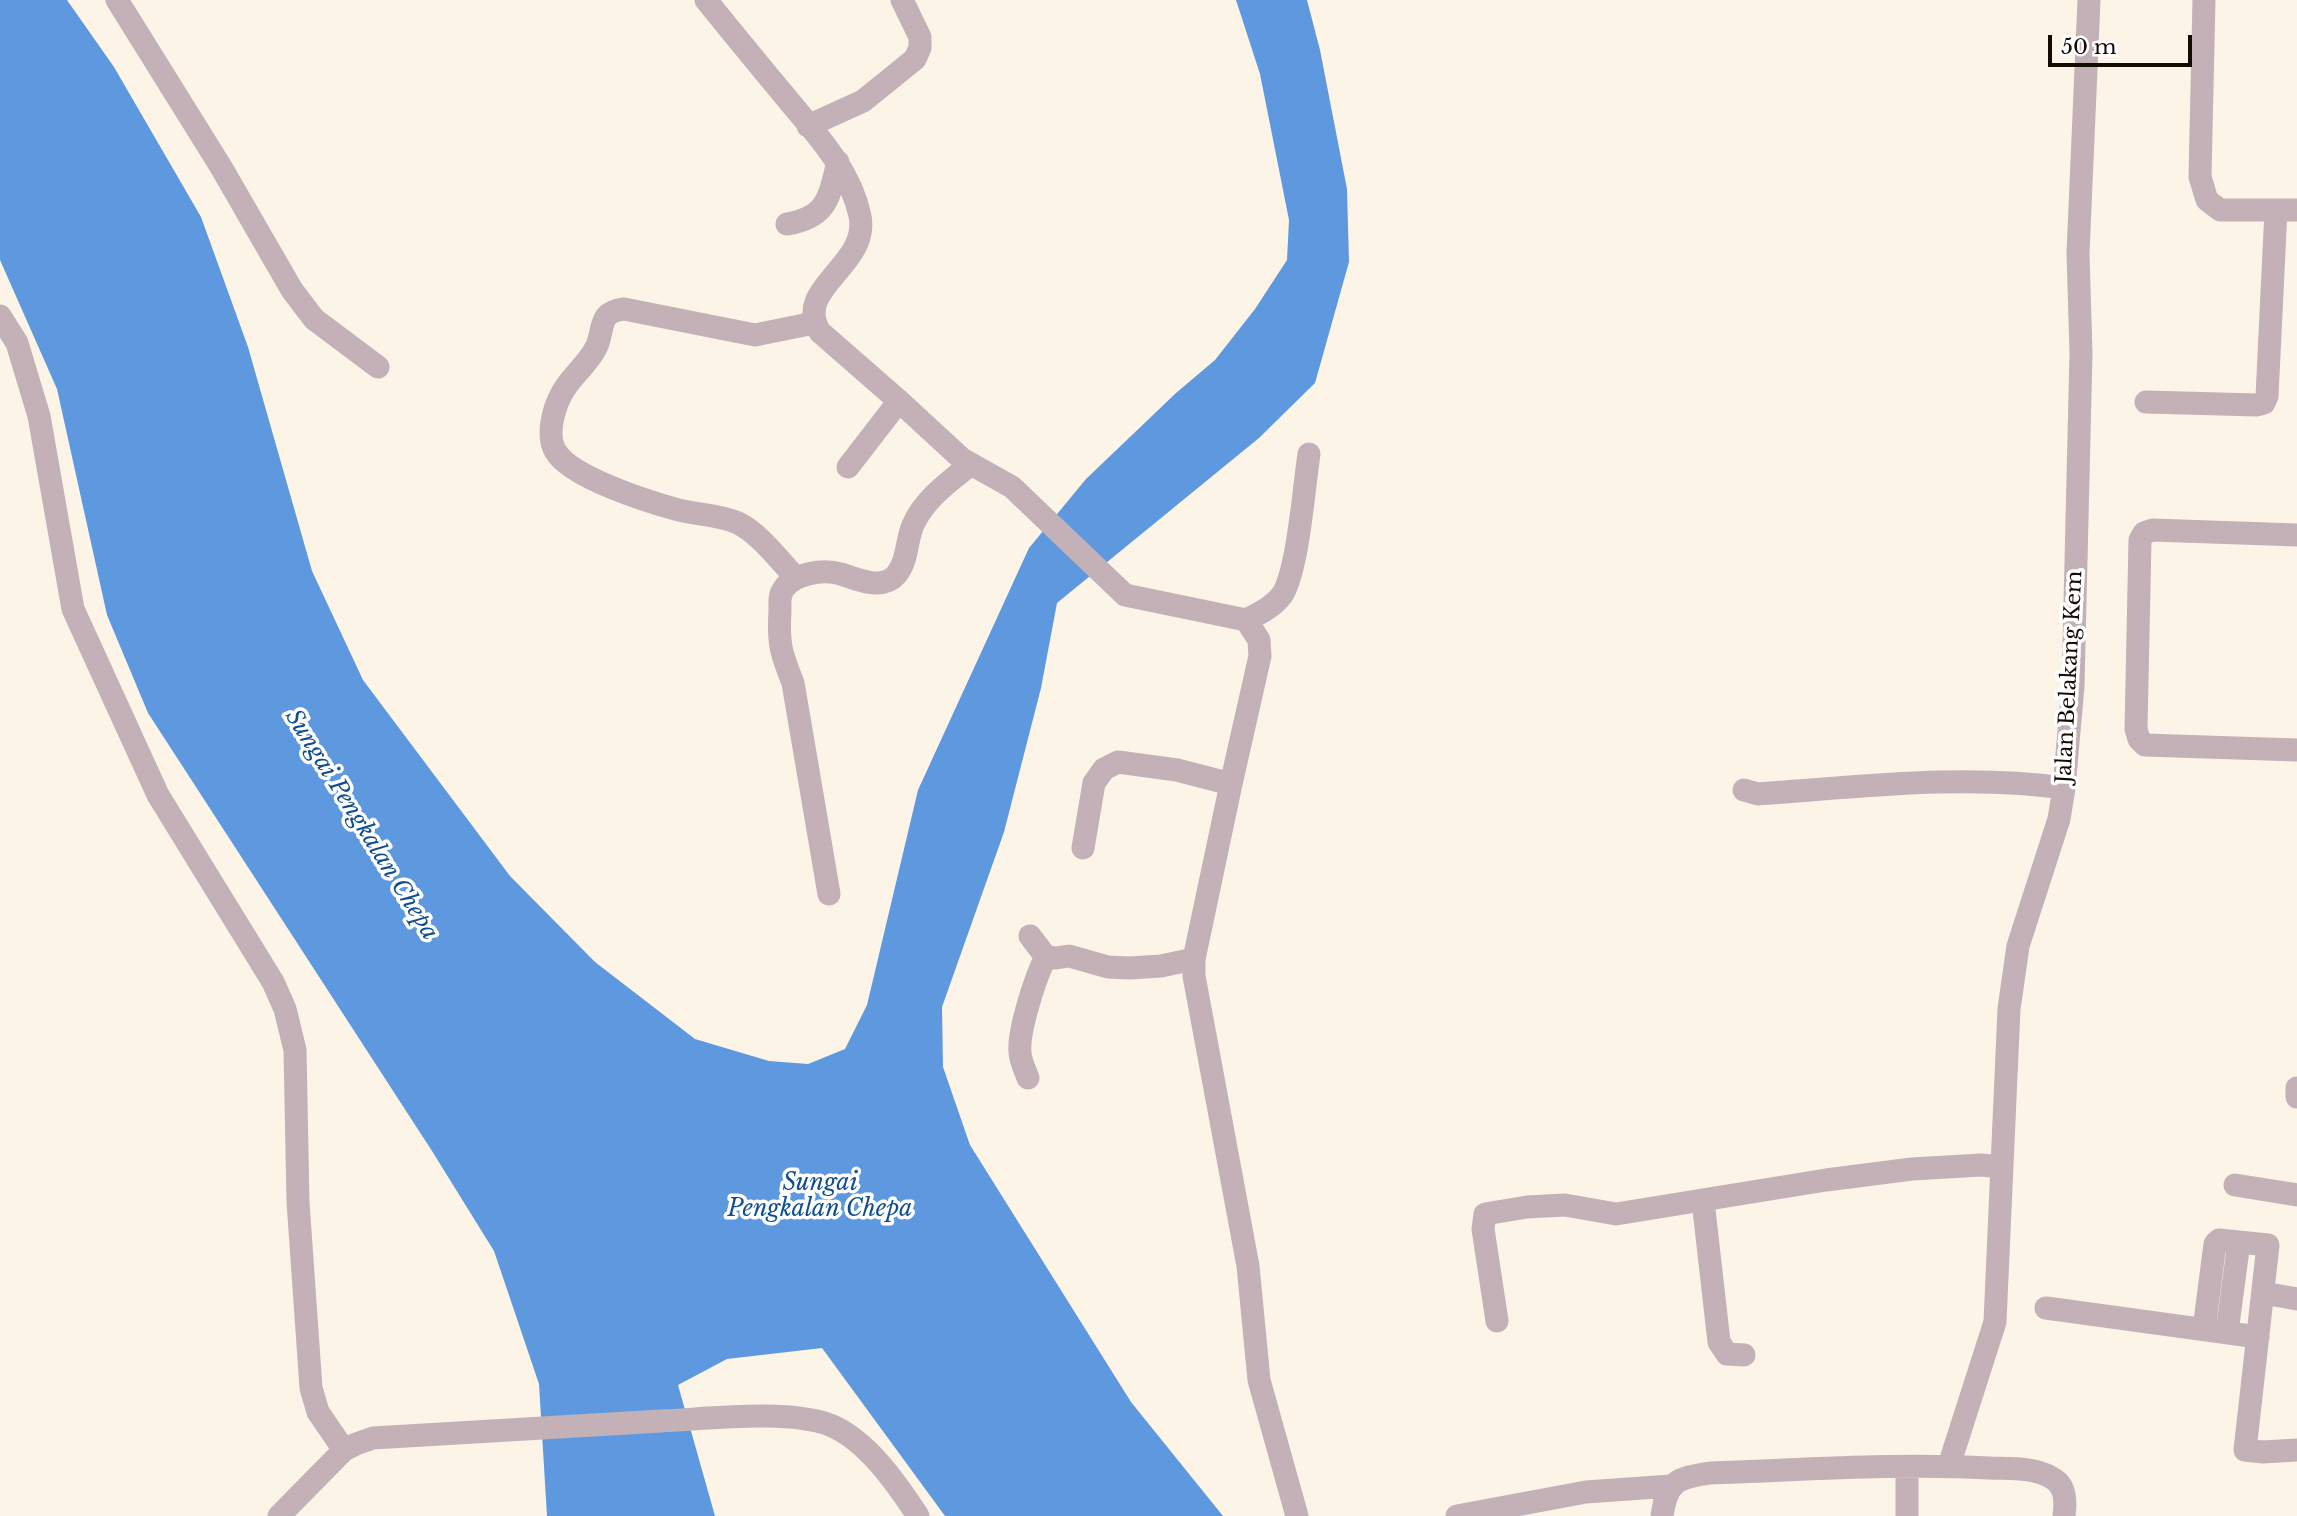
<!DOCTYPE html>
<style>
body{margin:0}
#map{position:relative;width:2297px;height:1516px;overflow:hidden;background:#fdf4e8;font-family:"Libre Baskerville",serif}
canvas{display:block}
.scale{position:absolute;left:2048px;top:35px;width:144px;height:32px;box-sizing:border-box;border:4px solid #130c03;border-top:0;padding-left:9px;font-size:21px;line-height:24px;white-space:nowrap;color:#130c03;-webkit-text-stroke:5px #fff;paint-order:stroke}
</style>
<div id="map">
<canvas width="2297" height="1516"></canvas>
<div class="scale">50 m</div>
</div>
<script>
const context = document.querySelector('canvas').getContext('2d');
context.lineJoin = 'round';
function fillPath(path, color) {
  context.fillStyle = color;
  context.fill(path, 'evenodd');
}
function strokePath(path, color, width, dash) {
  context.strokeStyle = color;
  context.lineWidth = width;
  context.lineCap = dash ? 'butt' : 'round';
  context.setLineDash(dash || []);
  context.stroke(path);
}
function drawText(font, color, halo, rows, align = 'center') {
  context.font = font + ' "Libre Baskerville",serif';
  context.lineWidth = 7;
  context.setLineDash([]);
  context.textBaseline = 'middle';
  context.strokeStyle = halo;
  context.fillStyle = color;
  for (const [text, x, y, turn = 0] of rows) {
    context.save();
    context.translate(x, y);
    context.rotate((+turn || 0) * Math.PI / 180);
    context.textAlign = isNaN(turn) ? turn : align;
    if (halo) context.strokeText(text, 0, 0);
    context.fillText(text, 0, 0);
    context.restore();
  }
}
const water = new Path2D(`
 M0 0H67L114 67 201 217 248 347 312 571 363 680 510 876 595 962 695 1039 769 1061 808 1064 845 1049 867 1005 918 790 1029 548 1086 479 1176 393 1215 360 1255 309 1287 260 1289 220 1260 74 1236 0H1307L1320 50 1347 189 1349 262 1315 383 1259 438 1057 603 1041 688 1004 832 942 1007 943 1067 970 1145 1131 1402 1223 1516H945L822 1348 727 1359 678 1385 715 1516H547L539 1384 494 1251 432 1151 148 713 107 615 57 389 0 260Z`);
const minor = new Path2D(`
 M117 0 221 167 292 290 314 319 378 367
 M706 0C732 32 758 64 784 95 814 132 850 168 860 216 870 266 792 288 820 332L899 401 962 459 1012 487 1125 595 1246 620 1259 640 1260 656 1231 784 1194 959V976L1248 1266 1259 1380 1297 1516
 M2204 0 2200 177 2207 200 2220 210H2297
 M808 126 863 101 915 59 920 48V37L902 0
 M787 224C828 217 829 197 838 162
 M0 316 17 343 39 416 73 609 158 795 273 982 285 1009 295 1050 298 1202 311 1388 318 1412 344 1450
 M2146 402 2257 405 2264 403 2267 396 2276 210
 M848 467 899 401
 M2297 535 2153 530 2144 533 2140 540 2136 729 2139 739 2145 745 2297 750
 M796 578C780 561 759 533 738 523 719 514 695 515 675 509 646 501 571 477 556 452 546 437 553 410 561 395 567 382 578 373 587 361 591 356 596 349 598 343 604 324 600 312 624 309L755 335 814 323
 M1246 620C1259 614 1273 607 1282 595 1298 571 1304 486 1309 454
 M1744 790 1758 794C1860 787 1963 774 2064 788
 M1083 848 1094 783 1104 769 1118 762 1177 770 1231 784
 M829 894 793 683C781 653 778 644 780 611 780 604 779 596 783 590 793 573 823 569 841 574 856 579 882 591 896 575 908 561 906 541 913 525 924 499 950 481 971 464
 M1030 936 1046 957 1056 958 1069 956 1108 967 1130 968 1161 966 1194 959
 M1028 1078C1025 1070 1020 1060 1020 1052 1018 1031 1036 975 1046 957
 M2297 1088V1097
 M2235 1185 2297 1195
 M1703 1201 1719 1342 1727 1354 1744 1355
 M2263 1293 2297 1299
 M2046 1308 2258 1337
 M1497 1321 1483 1229 1485 1214 1527 1207 1565 1205 1616 1214 1826 1180 1912 1169 1981 1165 2002 1167
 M2204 1329 2215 1244 2219 1240 2268 1245 2245 1450 2263 1452 2297 1450
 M2227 1332 2239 1242
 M1951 1466 1952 1456 1995 1322 2009 1009 2018 946 2059 819 2064 788 2073 686 2081 353 2078 253 2089 0
 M1907 1467V1516
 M279 1516 344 1450 356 1444 373 1438C469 1432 565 1426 661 1421 708 1419 787 1409 830 1425 867 1440 897 1484 918 1516
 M1457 1516 1586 1492 1671 1486
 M1662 1516C1667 1481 1677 1478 1710 1473 1803 1470 1896 1463 1989 1468 2009 1469 2034 1467 2052 1478 2066 1485 2066 1502 2064 1516`);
const streetNames = [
 ["Jalan Belakang Kem",2070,677,-87]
];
const waterNames = [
 ["Sungai Pengkalan Chepa",361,825,58],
 ["Sungai",820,1184],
 ["Pengkalan Chepa",820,1210]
];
fillPath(water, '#5e99df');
strokePath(minor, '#c3b1b7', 23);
drawText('21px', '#130c03', '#fff', streetNames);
drawText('italic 23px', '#114e8e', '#fff', waterNames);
</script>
